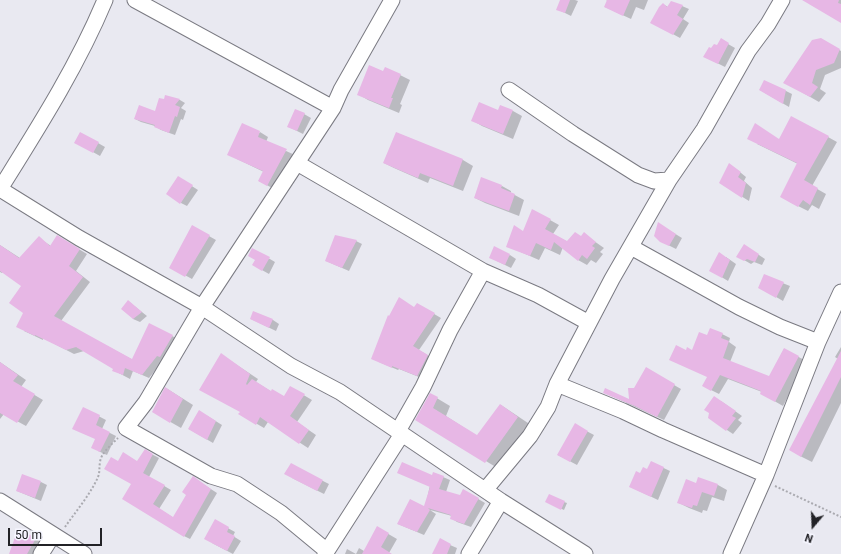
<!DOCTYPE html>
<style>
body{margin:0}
#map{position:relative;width:841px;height:554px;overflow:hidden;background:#e9e9f1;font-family:Roboto,sans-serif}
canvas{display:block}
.north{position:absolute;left:793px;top:506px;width:40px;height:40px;-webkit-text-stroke:3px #f6f6ff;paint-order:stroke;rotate:199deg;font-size:11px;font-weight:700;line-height:16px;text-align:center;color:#222226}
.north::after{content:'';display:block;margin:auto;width:14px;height:18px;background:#222226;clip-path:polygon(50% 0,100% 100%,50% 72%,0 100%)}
.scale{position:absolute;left:8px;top:528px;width:94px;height:18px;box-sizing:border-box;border:2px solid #222226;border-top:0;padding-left:5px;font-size:12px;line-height:14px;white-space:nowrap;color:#222226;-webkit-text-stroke:3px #f6f6ff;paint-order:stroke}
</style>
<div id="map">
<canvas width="841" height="554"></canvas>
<div class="north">N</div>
<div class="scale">50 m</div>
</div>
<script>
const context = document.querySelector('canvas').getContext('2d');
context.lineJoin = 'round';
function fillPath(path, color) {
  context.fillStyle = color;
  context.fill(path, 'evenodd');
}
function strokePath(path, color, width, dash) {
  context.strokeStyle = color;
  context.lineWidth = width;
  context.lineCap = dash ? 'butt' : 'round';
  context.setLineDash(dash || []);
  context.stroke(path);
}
const shadow = new Path2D(`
 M561 0H575L578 1 571 16 557 9Z
 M606 0H648L644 10 636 7 631 19 605 7 608 1Z
 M815 0H841V22Z
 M663 4 668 7 682 6 689 9 683 19 689 23 680 38 651 22Z
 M821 39 841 51V68L825 75 820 89 826 93 819 102 784 82Z
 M721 40 735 48 725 67 711 60 712 50 717 46Z
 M383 73 400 75 410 80 400 104 402 105 399 113 368 100 358 94Z
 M760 90 786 91 792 94 789 107Z
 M166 96 180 100 185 103 181 108 186 111 183 120 181 119 175 135 161 130 155 126 141 122 135 119 156 112 165 101Z
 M499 111H513L522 116 513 139 482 126 472 120Z
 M304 114 311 118 303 134 289 127Z
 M260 132 268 137 266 142 295 155 276 190 259 181 264 172 237 159Z
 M397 133 463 160 473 166 463 191 430 178 428 183 394 168 384 163Z
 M828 137 837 142 812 186 826 194 819 209 812 205 808 211 790 202 798 164 757 144 780 140Z
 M98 143 105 147 100 156 82 146Z
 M735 168 746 177 744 181 752 188 749 201 720 183Z
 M184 181 198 190 187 206 181 203Z
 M502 186 511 191V193L524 200 519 216 485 203 475 198Z
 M550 220 559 225 553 234 568 242 582 237 584 234 604 248 600 252 603 254 596 263 591 260 587 265 578 260 563 247 560 255 545 248 539 260 507 246 524 232Z
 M659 224 682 238 676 249 668 245Z
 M193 227 216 240 192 279 170 267Z
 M57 236 87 254 76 271 90 282 61 321 133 360 172 336 180 340 149 378 133 371 130 379 113 370 114 368 84 351 74 354 43 338V340L24 331 22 285 3 272 2 273 0 272V245L20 258 39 238 51 246Z
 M356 241 362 244 349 271 326 261Z
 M253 249 275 262 269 274 253 265 256 259Z
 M750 249 765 259 762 265 754 262 751 264 744 260Z
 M510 255 516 259 511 268 497 261Z
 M726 257 736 264 728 281 710 270Z
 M765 276 790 286 783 301 766 291Z
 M128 301 147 316 140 322 133 319Z
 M417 304 441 318 419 350 434 359 424 379 399 369 398 370 379 362Z
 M251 319 273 320 279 324 276 331Z
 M722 334 730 338 729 342 736 347 730 362 770 377 784 349 806 361 783 406 769 398 762 392 728 379 719 394 711 390V380L686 351H693L707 336Z
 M841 347V403L812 462 800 456 838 359 835 357Z
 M228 359 258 379 256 382 272 392 284 398 290 387 312 400 297 422 316 435 308 448 268 422 264 428 240 414 241 412Z
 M0 362 26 380 21 387 43 400 26 426 4 414 0 419Z
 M646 369 681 389 664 420 605 393 630 401 635 389Z
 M166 388 193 405 181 428 153 412Z
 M430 394 450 406 446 416 477 436 501 405 531 425 499 469 417 419Z
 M721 401 742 416 738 420 742 423 733 434 709 418Z
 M83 408 106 420 102 429 116 436 107 455 98 451 96 439Z
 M206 415 222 425 213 443 189 429Z
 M575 425 594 435 577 465 558 455Z
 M146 451 159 458 149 477 171 490 159 509 174 518 200 482 217 493 190 539 184 536 132 484 119 462H138Z
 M651 462 670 471 658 500 637 490 641 475 648 470Z
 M432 476 443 477 450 480 446 492 461 496 463 490 485 503 471 527 457 522 451 518 452 516 430 510 436 514 424 535 398 524 425 508Z
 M292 478 323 481 329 484 324 494Z
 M41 482 47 485 41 501 17 491Z
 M697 484 718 485 727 490 724 501 712 497 707 511 703 510 702 513 689 508 679 503Z
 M564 502 567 503 564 510 549 503Z
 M215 521 235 532 233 536 241 541 233 554 212 543Z
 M378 528 397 539 389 553 391 554H345L347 549 356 554 359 548 364 551Z
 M19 530 42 542 36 554H10Z
 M450 545 457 548 455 554H436Z`);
const building = new Path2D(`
 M560 0H570L565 13 556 10Z
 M607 0H630L623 16 604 7Z
 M802 0H839L838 3 841 4V23Z
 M671 1 683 5 677 15 683 19 673 35 650 23 659 7 663 3 667 7Z
 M721 38 729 43 718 64 703 57 709 47 711 48 714 44 717 45Z
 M821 38 840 49 834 63 816 70 812 83 818 87 810 97 783 83 812 40Z
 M369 65 383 71 385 67 401 74 391 98H393L389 108 357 95Z
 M764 80 786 90 783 104 759 90Z
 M165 95 180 99 175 105 180 107 177 117 175 116 169 133 154 127 155 125 134 119 139 105 155 111 159 98 164 99Z
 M479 102 498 110 500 105 513 110 503 134 471 121Z
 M295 109 305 113 297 131 287 127Z
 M791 116 829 136 804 180 818 188 810 205 803 200 798 207 780 197 797 163 747 139 755 123 779 139Z
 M242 123 260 131 258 137 287 149 267 186 258 181 263 171 227 155Z
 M80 132 99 142 93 153 74 143Z
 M396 132 463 159 453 186 420 173 418 178 383 163Z
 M729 163 741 172 738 177 746 183 742 198 719 183Z
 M178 176 193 185 180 204 166 194Z
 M481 177 502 185 501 188 515 194 509 211 474 198Z
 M532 209 551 219 545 229 567 241 575 232 581 236 584 232 596 242 592 246 595 248 587 259 582 255 578 261 554 242 551 250 536 243 530 256 506 247 514 225 523 231Z
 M658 222 676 234 669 246 660 242 654 236Z
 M192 225 210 235 185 277 169 268Z
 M57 235 80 249 69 266 83 277 54 316 132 359 149 323 173 335 160 357 157 356 142 375 125 368 123 375 112 371 113 369 76 347 66 350 35 335V336L16 327 23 313 9 303 21 286 0 271V245L19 258 39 236 50 246Z
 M335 235 357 240 342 268 325 261Z
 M744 244 759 254 755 262 747 259 744 261 736 257Z
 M494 246 510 254 505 265 489 258Z
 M252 248 270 257 262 271 252 265 255 260 248 256Z
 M719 252 730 260 722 278 709 271Z
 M764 274 784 282 776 298 758 288Z
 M399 297 414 307 417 303 435 313 413 346 428 355 417 376 392 366V368L371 359 388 315 389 316Z
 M128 300 142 312 133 319 121 309Z
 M253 311 273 319 269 328 250 319Z
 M710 328 723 333 721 338 729 341 723 358 769 376 784 348 799 356 775 402 760 394 761 391 720 375 711 391 702 386 707 377 669 360 676 345 686 350 687 347 692 350 699 332 707 335Z
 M841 351V377L801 457 789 450Z
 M221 353 250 374 246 384 247 385 252 379 271 391 272 389 284 396 290 386 305 394 290 416 309 430 299 444 260 417 256 425 238 414 240 412 199 390Z
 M0 362 18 375 13 381 35 394 17 423 0 413Z
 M646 367 675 384 657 417 635 406 603 393 605 388 629 399 628 388H634Z
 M165 387 183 399 170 423 152 412Z
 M430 393 438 397 433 408 477 435 500 404 518 417 485 463 415 420Z
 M714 396 736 411 732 416 736 418 726 431 708 418 709 413 704 410Z
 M83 407 100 415 96 425 110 432 100 452 91 448 95 439 72 429Z
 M199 410 216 421 207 440 188 429Z
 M575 423 588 431 570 462 557 455Z
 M145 449 153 454 143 473 165 485 153 504 173 517 186 495 182 492 193 476 211 489 184 537 122 499 131 484 104 469 111 457 118 461 123 452 137 461Z
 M651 461 664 467 651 497 629 487 636 471 640 473 643 467 647 469Z
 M402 462 432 475 433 472 444 476 439 489 460 495 463 489 479 498 464 524 450 519 451 515 428 508 430 510 417 532 397 524 410 499 424 506 430 487 397 473Z
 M291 463 323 480 317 491 284 474Z
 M22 474 41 481 35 498 16 491Z
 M698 477 718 484 714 496 702 492 697 506 693 505 692 508 677 503 686 479 696 483Z
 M549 494 565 501 561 510 545 502Z
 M215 519 229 527 227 532 235 536 227 551 204 539Z
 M377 526 389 533 381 547 392 554H362Z
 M18 529 36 538 27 554H9Z
 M440 538 451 544 447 554H432Z`);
const path = new Path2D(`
 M775 486 841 517
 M65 527C76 511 90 495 98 477 100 472 99 468 100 462 101 453 112 444 118 438`);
const minor = new Path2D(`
 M135 0 333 108
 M509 90 573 134 638 175 654 181 669 180
 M297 163 483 271 538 295 589 323
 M0 189 79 238 202 307 291 366 340 392 501 501 585 554
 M0 189C38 128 77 67 105 0
 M631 247 739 307 780 327 818 342
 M557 384 623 411 663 430 766 475
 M398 431 423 387 450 330 483 271
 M486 489 530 436 548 407 557 384 612 279 669 180 704 129 748 51 768 24 782 0
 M0 501 84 554
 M327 551 281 513 237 484 211 476 126 428 146 402 202 307 333 108 341 90 392 0
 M41 554 53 535
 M325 554 402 434
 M469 554 501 501
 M731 554 766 475 818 342 841 292`);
fillPath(shadow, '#0003');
fillPath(building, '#e7b7e5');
strokePath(minor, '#7a7a82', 17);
strokePath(path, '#aaaab0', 2, [2, 2]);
strokePath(minor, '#fff', 15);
</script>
